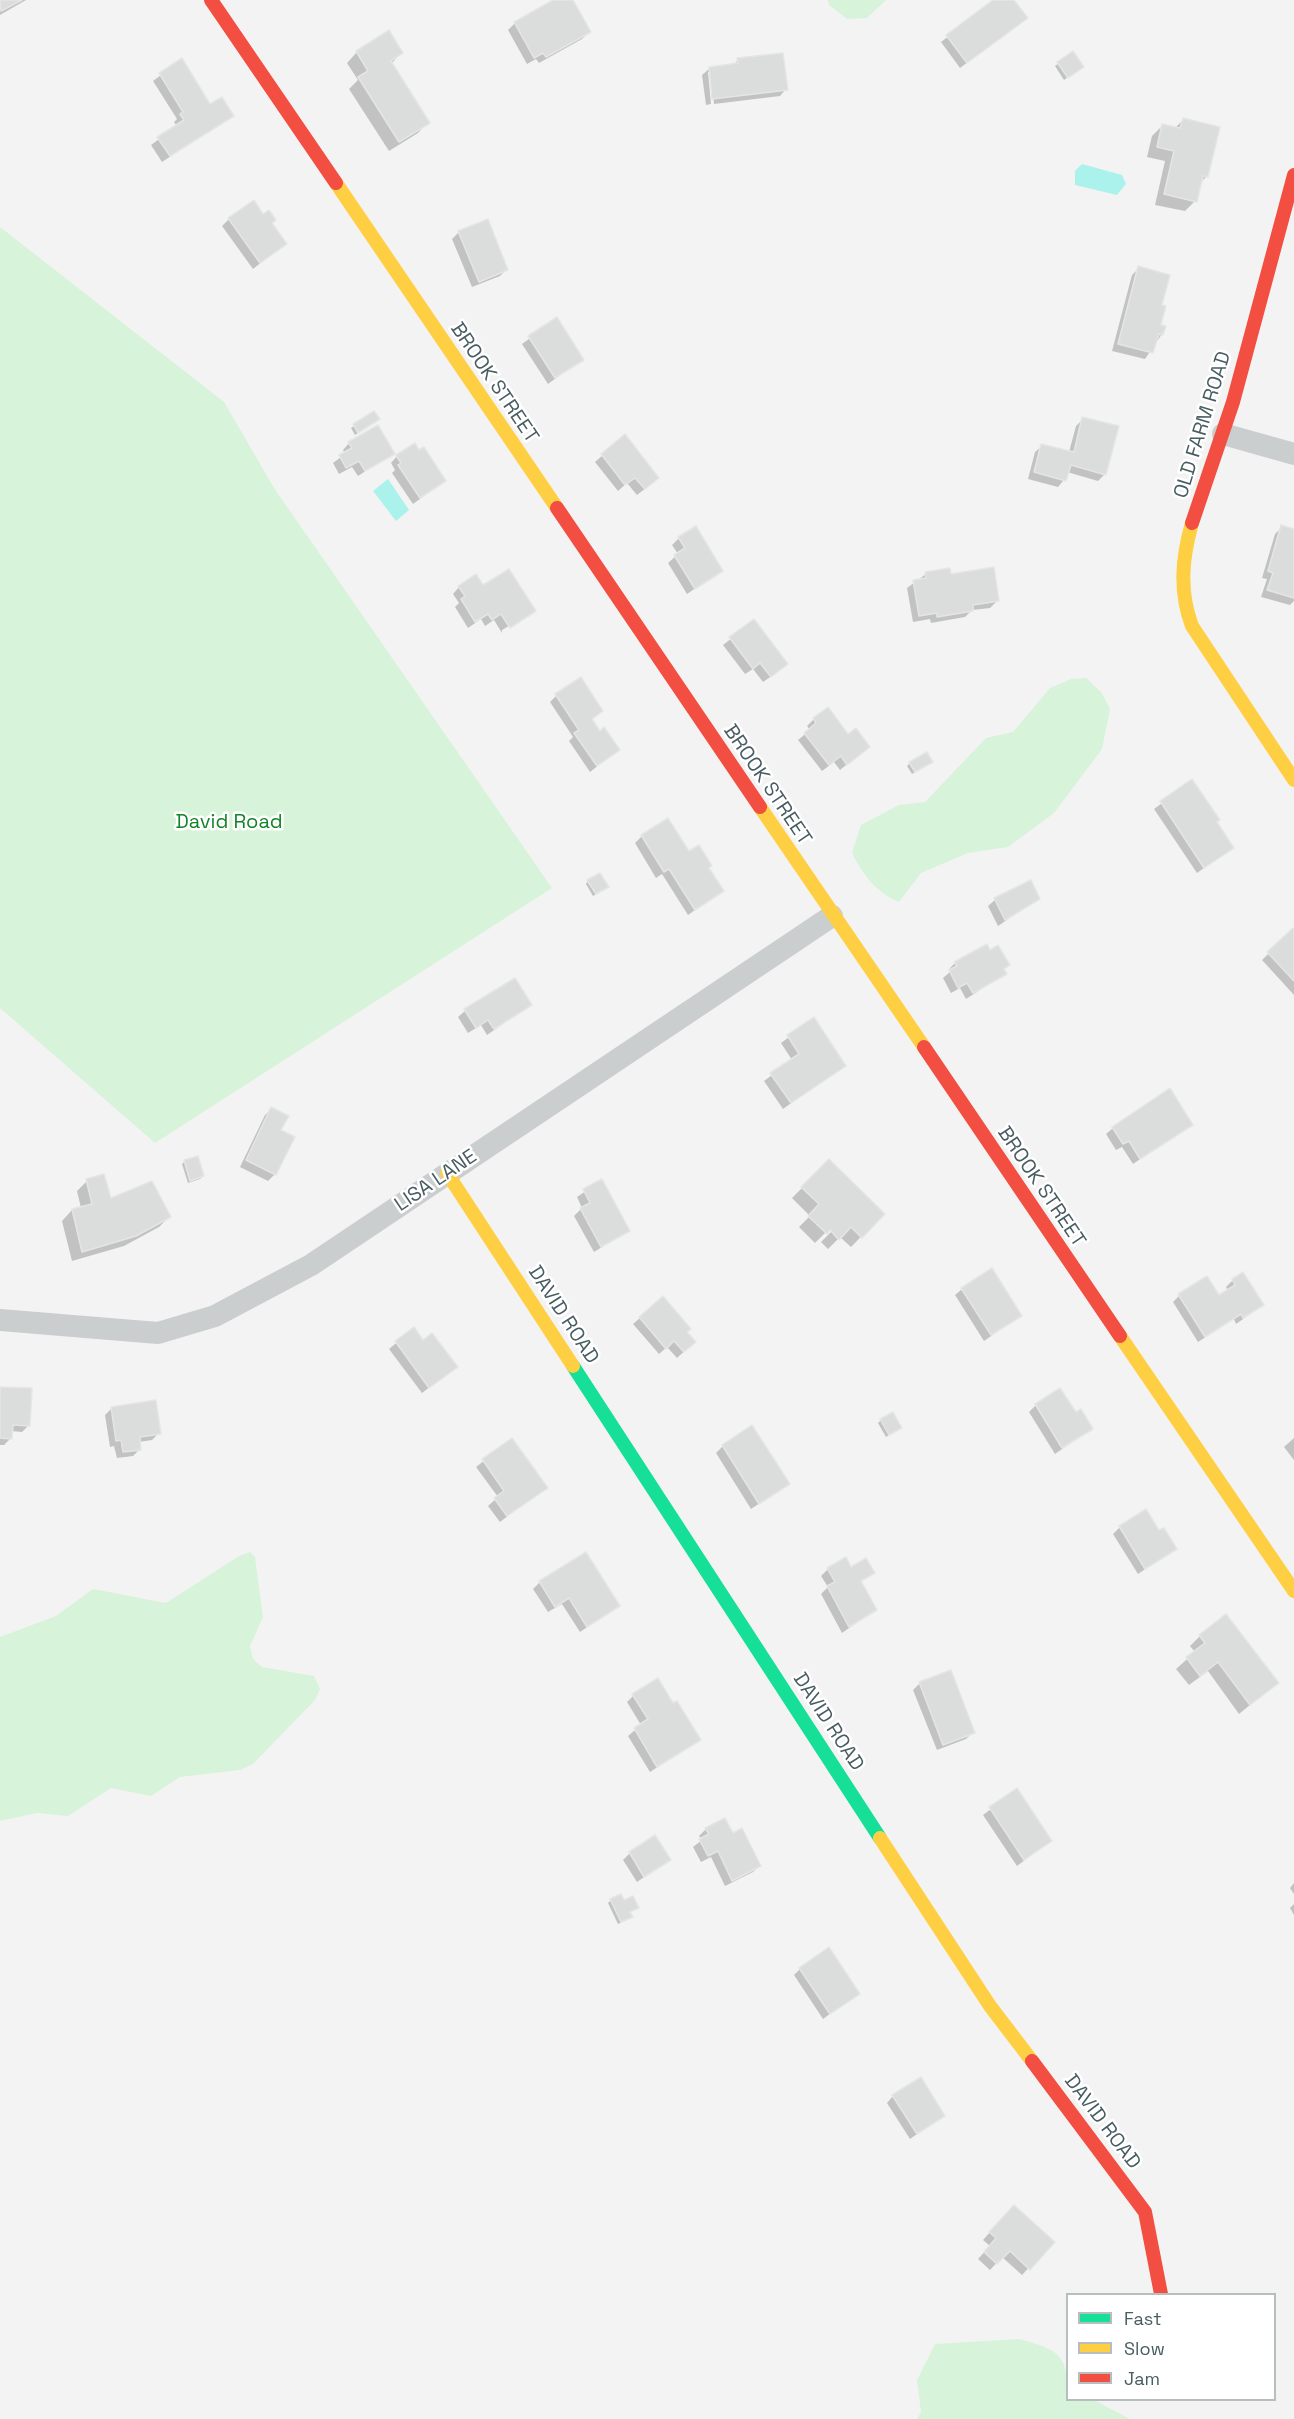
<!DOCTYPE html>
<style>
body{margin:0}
#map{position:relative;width:1294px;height:2419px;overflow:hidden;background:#f4f3f3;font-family:"Space Grotesk",sans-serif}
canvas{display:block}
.legend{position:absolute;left:1066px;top:2293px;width:210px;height:108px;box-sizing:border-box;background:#fff;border:2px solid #b6bec0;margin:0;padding:8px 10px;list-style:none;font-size:18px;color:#485d61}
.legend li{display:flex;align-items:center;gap:12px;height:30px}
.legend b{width:30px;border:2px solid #b6bec0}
</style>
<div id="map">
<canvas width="1294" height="2419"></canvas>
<ul class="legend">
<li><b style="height:8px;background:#16e098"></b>Fast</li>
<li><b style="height:8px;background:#ffcf43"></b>Slow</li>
<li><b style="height:8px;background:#f24e42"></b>Jam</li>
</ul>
</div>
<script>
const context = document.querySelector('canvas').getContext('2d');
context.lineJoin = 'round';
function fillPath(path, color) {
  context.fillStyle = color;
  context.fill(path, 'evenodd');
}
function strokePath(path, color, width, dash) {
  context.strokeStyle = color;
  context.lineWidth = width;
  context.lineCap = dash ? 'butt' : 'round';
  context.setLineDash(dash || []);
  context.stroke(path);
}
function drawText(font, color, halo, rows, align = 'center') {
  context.font = font + ' "Space Grotesk",sans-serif';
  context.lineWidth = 5;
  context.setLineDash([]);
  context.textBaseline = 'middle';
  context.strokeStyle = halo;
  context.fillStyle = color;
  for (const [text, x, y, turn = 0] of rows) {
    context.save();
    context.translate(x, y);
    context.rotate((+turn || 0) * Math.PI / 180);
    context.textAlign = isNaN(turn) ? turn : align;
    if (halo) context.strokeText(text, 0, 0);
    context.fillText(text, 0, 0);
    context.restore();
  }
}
const green = new Path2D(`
 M828 0H886L867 18 847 19 829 5Z
 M0 227 224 402 274 488 552 888 155 1143 0 1008Z
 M1086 678 1102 693 1110 709 1102 749 1054 813 1008 847 968 853 921 873 899 902C877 893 863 875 852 853L861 825 899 805 925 802 986 738 1013 732 1050 688 1071 679Z
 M250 1552 255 1557 263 1617 250 1646 253 1659 262 1667 314 1676 320 1689 315 1700 253 1764 240 1770 180 1777 151 1796 111 1788 68 1816 37 1813 0 1821V1637L56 1616 93 1589 166 1603 239 1556Z
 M1019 2339C1061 2350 1068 2355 1068 2400H1094L1130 2419H917L921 2412 917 2380 935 2344Z`);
const water = new Path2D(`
 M1082 164 1122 175 1126 184 1117 195 1075 185V171Z
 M388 479 409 510 396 521 373 491Z`);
const shadow = new Path2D(`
 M0 0H26L0 15Z
 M556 0H571L589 32 582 39 539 63 536 59 527 64 508 30 515 23Z
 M996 0H1013L1019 24 960 68 941 42Z
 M357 52 401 53 391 64 428 122 418 133 389 151 349 89 358 80 347 63Z
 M1073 53 1079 69 1064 80 1055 66Z
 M181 60 210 106 232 116 162 162 151 145 177 126 174 122 177 119 153 81Z
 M738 60 786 89 780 96 714 104 711 72H708L711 104 706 105 702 75 709 69 732 66Z
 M1183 120 1207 176 1199 184 1195 201 1185 211 1155 205 1165 161 1147 157 1152 136 1162 126 1175 128Z
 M229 219 271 223 285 244 253 269 222 226Z
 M459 232 506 270 500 276 472 287 452 239Z
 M1139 268 1161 306 1159 326 1162 334 1145 359 1112 351 1132 275Z
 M556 319 582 359 548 384 522 344Z
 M374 413 375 422 355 435 351 428Z
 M1083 419 1118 428 1104 475 1098 481 1067 472 1064 480 1058 487 1028 479 1035 452 1042 446 1069 452 1076 426Z
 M625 436 651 484 637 495 627 483 618 491 595 462Z
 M349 443 393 453 358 476 352 467 339 474 333 463 345 454 343 450Z
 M397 456 445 481 413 504 392 473 395 470 391 463Z
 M1282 527 1294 531V601L1290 605 1261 597 1267 579 1262 578 1275 534Z
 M679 538 722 570 687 594 668 563 678 554 672 545Z
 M926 574 950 576 997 601 990 608 972 610 965 617 931 623 930 619 913 622 907 588Z
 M459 587H482L534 611 502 630V633L494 620 485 626 481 619 468 628 455 607 459 603 453 594Z
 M754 621 779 671 763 682 753 669 745 674 723 645Z
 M556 696 602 711 591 720 600 733 618 750 590 772 569 741 573 737 550 702Z
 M814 719 848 736 868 747 840 770 834 762 822 771 798 740 810 730 807 726Z
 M931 762 912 774 907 766 910 763Z
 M1192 781 1232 848 1197 873 1154 809Z
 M642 836 688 853 722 891 688 915 662 874 656 878 635 843Z
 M588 881 604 890 593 896 586 884Z
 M1038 899 998 926 988 906 995 900Z
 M1293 930 1294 931V995L1262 960Z
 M990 952 1008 965 1003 970 1005 974 966 999 960 988 951 993 943 978 950 972 949 969 955 963Z
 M530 1005 487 1035 481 1025 468 1033 458 1017 465 1011Z
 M813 1019 844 1065 783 1109 764 1081 792 1060 781 1043Z
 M271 1109 279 1131 275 1174 268 1181 240 1167 265 1115Z
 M1191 1124 1133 1164 1122 1147 1116 1150 1106 1134 1113 1128Z
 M185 1161 203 1176 200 1179 188 1183 182 1164Z
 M829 1161 883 1214 851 1247 840 1237 828 1249 821 1242 837 1226 834 1224 815 1243 799 1227 810 1216 792 1198Z
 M87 1181 110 1200 169 1217 159 1227 124 1246 72 1261 62 1221 72 1210 81 1208 77 1191Z
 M601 1181 628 1231 594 1252 574 1216 582 1208 577 1197Z
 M1233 1280 1263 1305 1236 1324 1234 1319 1198 1342 1173 1302 1179 1296 1218 1297 1228 1291 1226 1287Z
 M962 1289 1020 1316 984 1341 955 1295Z
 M663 1298 686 1332 688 1348 677 1358 667 1347 659 1354 633 1324Z
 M413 1329 423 1342 456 1367 422 1393 389 1349Z
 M0 1388 29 1425 22 1432 11 1431V1438L4 1445H0Z
 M1036 1405 1075 1414 1091 1429 1055 1454 1029 1412Z
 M112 1408 159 1433 152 1440 139 1442 140 1449 133 1456 117 1458 114 1446 110 1447 105 1415Z
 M881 1420 900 1428 886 1437 878 1423Z
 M1294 1438V1460L1284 1447Z
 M511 1440 546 1487 500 1522 488 1506 498 1497 476 1467Z
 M723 1446 788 1484 751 1509 716 1453Z
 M1120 1527 1159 1533 1175 1549 1138 1574 1113 1534Z
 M828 1569H851L873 1573 860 1583 875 1610 842 1633 821 1594 828 1587 821 1576Z
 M540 1582 618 1606 580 1632 562 1604 548 1612 533 1589Z
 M1200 1636 1277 1683 1239 1714 1208 1671 1189 1685 1176 1669 1195 1652 1190 1646Z
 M920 1683 973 1732 966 1739 937 1750 913 1690Z
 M633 1696 673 1705 699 1740 650 1772 628 1736 641 1725 627 1702Z
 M1017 1790 1050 1841 1017 1866 983 1815Z
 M706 1829 732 1835 760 1866 753 1872 725 1886 711 1857 701 1862 693 1847 702 1840 699 1836Z
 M630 1853 669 1860 637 1882 623 1860Z
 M1294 1883V1894L1290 1888Z
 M611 1900 624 1902 637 1907 629 1913 631 1916 628 1919 618 1924 608 1903Z
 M1294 1904V1915L1290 1908Z
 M800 1969 858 1993 823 2019 794 1975Z
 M893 2096 943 2116 910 2139 887 2103Z
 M1007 2213 1053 2242 1022 2275 1002 2257 990 2270 978 2259 990 2246 983 2240Z`);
const building = new Path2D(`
 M0 0H22L1 11Z
 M553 0H573L591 32 546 57 543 53 534 58 514 22Z
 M993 0H1014L1028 18 967 63 946 35Z
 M389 30 403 53 391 61 430 123 399 142 358 77 368 71 356 51Z
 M1073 51 1084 67 1068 78 1057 62Z
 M783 53 788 90 712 99 709 67 738 63 737 58Z
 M182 58 210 104 222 97 234 116 170 156 157 137 184 120 180 114 183 112 159 73Z
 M1183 118 1220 127 1208 177 1203 176 1197 202 1164 194 1174 151 1157 147 1162 124 1180 128Z
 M254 200 263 214 269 210 276 220 272 223 287 244 260 263 228 218Z
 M488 219 508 270 479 282 458 231Z
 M1138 266 1170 275 1162 305 1166 306 1161 325 1166 326 1163 335 1159 334 1153 353 1118 344Z
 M557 317 584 360 555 378 528 336Z
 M374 411 380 419 358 433 353 424Z
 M1082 417 1119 426 1106 475 1071 465 1066 481 1034 472 1041 444 1074 452Z
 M378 425 395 454 365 471 359 461 346 468 339 455 352 448 348 442Z
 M625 434 659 478 645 489 635 478 625 485 601 454Z
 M415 443 419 450 424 447 446 481 420 498 398 465 401 463 396 455Z
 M1281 525 1294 529V598L1267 590 1273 573 1268 571Z
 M696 526 723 571 695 589 674 555 685 548 678 537Z
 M994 567 999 601 973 605V611L937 617V613L919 616 913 580 926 578 925 572 950 568 951 574Z
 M509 569 536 611 510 628 501 614 492 620 488 614 475 622 461 599 465 596 458 586 476 574 483 585Z
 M754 619 788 664 771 677 760 663 753 669 729 637Z
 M581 677 603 711 592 719 600 731 604 727 620 750 597 766 574 733 579 730 555 694Z
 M828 707 848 734 856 728 870 747 847 765 841 756 829 765 804 733 816 723 813 718Z
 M927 752 933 762 915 772 909 762Z
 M1192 779 1220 820 1217 822 1234 848 1204 868 1160 801Z
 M668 818 689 851 699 845 712 866 709 868 724 891 695 910 669 869 664 872 641 835Z
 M600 873 609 887 596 894 587 880Z
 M1031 880 1040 899 1005 920 994 898Z
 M1293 928 1294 929V981L1267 952Z
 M987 944 990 950 998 945 1010 965 1004 969 1007 974 973 993 967 983 958 988 949 970 957 966 954 962Z
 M515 978 532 1005 494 1029 488 1020 476 1028 464 1009Z
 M814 1017 846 1066 791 1103 770 1073 799 1054 787 1035Z
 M1170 1088 1193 1125 1140 1159 1129 1141 1123 1144 1112 1127Z
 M271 1107 289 1116 281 1130 295 1137 276 1175 246 1160Z
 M198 1156 204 1176 190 1181 184 1160Z
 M829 1159 885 1214 862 1238 851 1227 839 1240 830 1230 827 1234 808 1216 819 1204 801 1187Z
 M104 1174 111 1198 152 1181 171 1217 136 1236 82 1252 72 1209 92 1204 86 1179Z
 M602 1179 630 1231 601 1247 580 1208 590 1203 583 1189Z
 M992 1268 1022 1316 991 1335 961 1288Z
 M1243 1272 1264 1305 1243 1318 1241 1314 1205 1337 1178 1294 1207 1276 1219 1295 1235 1285 1232 1279Z
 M663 1296 691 1329 687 1332 696 1342 684 1352 674 1341 666 1349 639 1317Z
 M414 1327 423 1340 432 1333 458 1367 429 1388 395 1341Z
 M0 1387 32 1388 30 1426 13 1425 12 1439 0 1438Z
 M1060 1388 1076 1412 1081 1409 1093 1429 1062 1448 1035 1404Z
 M156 1400 161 1434 140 1437 141 1450 123 1452 121 1440 116 1441 111 1407Z
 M893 1412 902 1428 889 1435 880 1419Z
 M752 1425 790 1484 759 1504 722 1445Z
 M512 1438 548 1488 507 1516 494 1498 504 1491 482 1459Z
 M1146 1509 1159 1530 1164 1528 1177 1549 1145 1569 1119 1526Z
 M586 1552 620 1606 587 1627 569 1598 555 1607 539 1581Z
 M846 1557 851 1567 866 1558 875 1573 861 1581 877 1610 849 1627 827 1586 835 1582 827 1568Z
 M1226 1614 1279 1683 1250 1705 1218 1662 1200 1676 1186 1657 1205 1643 1199 1635Z
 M951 1670 975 1733 943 1745 919 1682Z
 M658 1678 673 1703 677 1701 701 1740 657 1767 634 1728 648 1719 632 1694Z
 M1017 1788 1052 1841 1024 1860 989 1807Z
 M725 1818 733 1833 742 1828 761 1866 732 1881 718 1851 708 1856 699 1839 709 1834 705 1828Z
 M655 1835 671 1860 644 1877 629 1852Z
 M621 1894 624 1900 633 1896 639 1908 630 1912 633 1917 621 1922 610 1899Z
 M829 1947 860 1994 830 2014 799 1968Z
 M921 2077 945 2116 917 2134 892 2095Z
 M1014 2205 1055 2242 1030 2270 1010 2251 997 2264 984 2252 996 2238 989 2232Z`);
const street = new Path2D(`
 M1223 434 1294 454
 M0 1320 158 1333 215 1316 311 1265 832 916`);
const fast = new Path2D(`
 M573 1366 880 1838`);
const slow = new Path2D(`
 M336 183 557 508
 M1192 523C1182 558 1179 591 1192 626L1294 780
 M760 807 924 1047
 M447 1173 573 1366
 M1120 1336 1294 1591
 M880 1838 990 2006 1032 2061`);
const jam = new Path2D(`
 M211 0 336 183
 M557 508 760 807
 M1192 523 1233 402 1294 175
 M924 1047 1120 1336
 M1032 2061 1145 2212 1161 2294`);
const streetNames = [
 ["BROOK STREET",494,383,56],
 ["OLD FARM ROAD",1203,425,-73],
 ["BROOK STREET",767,785,56],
 ["LISA LANE",436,1181,-34],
 ["BROOK STREET",1041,1187,56],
 ["DAVID ROAD",563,1315,57],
 ["DAVID ROAD",828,1722,57],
 ["DAVID ROAD",1102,2122,53]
];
const parkNames = [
 ["David Road",229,823]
];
fillPath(green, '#d7f3d9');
fillPath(water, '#aaf2eb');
fillPath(shadow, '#0003');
fillPath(building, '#dbdcdc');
strokePath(building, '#e5e5e6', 1.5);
strokePath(street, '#cacecf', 22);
strokePath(fast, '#16e098', 14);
strokePath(slow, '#ffcf43', 14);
strokePath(jam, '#f24e42', 14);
drawText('20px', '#485d61', '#fff', streetNames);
drawText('20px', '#128427', '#fff', parkNames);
</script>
